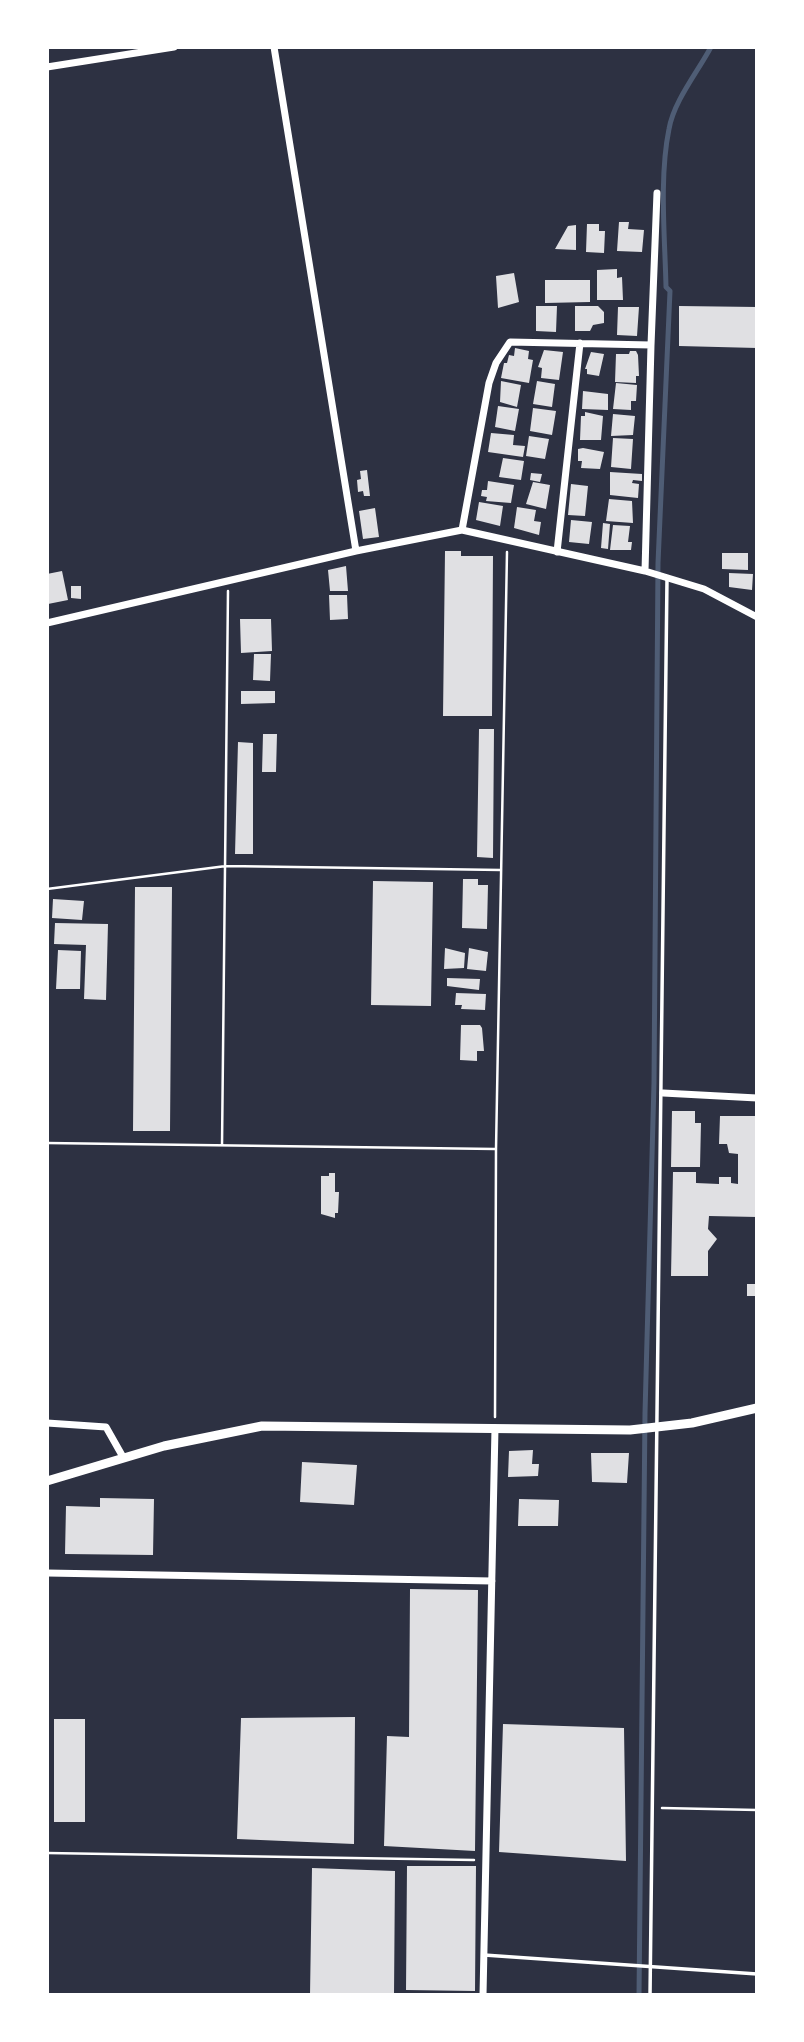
<!DOCTYPE html>
<style>
body{margin:0}
#map{position:relative;width:804px;height:2042px;overflow:hidden;background:#2d3142;font-family:"Playfair Display",serif}
canvas{display:block}
.frame{position:absolute;inset:0;border:49px solid #fff;pointer-events:none}
</style>
<div id="map">
<canvas width="804" height="2042"></canvas>
<div class="frame"></div>
</div>
<script>
const context = document.querySelector('canvas').getContext('2d');
context.lineJoin = 'round';
function strokePath(path, color, width, dash) {
  context.strokeStyle = color;
  context.lineWidth = width;
  context.lineCap = dash ? 'butt' : 'round';
  context.setLineDash(dash || []);
  context.stroke(path);
}
function fillPath(path, color) {
  context.fillStyle = color;
  context.fill(path, 'evenodd');
}
const stream = new Path2D(`
 M639 1995 645 1413 654 1083 658 563 670 291 666 287C665 238 659 178 669 129 674 101 697 73 711 47`);
const building = new Path2D(`
 M619 222H629L628 229 644 230 642 252 617 251Z
 M587 224H599V231H605L604 253 586 252Z
 M576 225V250L555 249 568 226Z
 M617 269V278L622 277 623 300H597V270Z
 M514 273 519 302 498 308 496 276Z
 M545 280H590V302L545 303Z
 M536 306H557L556 332 536 331Z
 M575 306H598L604 312V323L593 325 590 331H575Z
 M679 306 757 307V348L679 346Z
 M618 307H639L637 336 617 335Z
 M515 348 529 351 528 359 533 360 529 383 501 378 504 363H507L509 355 514 356Z
 M544 350 563 352 559 380 541 378 542 368 538 367Z
 M630 351H636L638 355 639 376H636V383L615 382 616 354H629Z
 M591 352 604 354 599 376 587 374V369H585Z
 M501 381 521 385 517 407 500 402Z
 M537 381 555 384 552 407 533 404Z
 M616 383 637 385 636 401H631V410L613 409Z
 M583 391 608 394V410L582 409Z
 M498 406 519 409 515 431 495 427Z
 M533 408 556 411 552 435 530 431Z
 M585 412 603 416 601 440H580L581 416H585Z
 M613 414 635 416 633 435 611 436Z
 M491 433 514 435 513 445 525 446 523 457 488 452Z
 M529 436 549 439 545 459 526 456Z
 M613 438 633 439 631 469 611 467Z
 M583 448 604 452 600 469 581 468 582 461H578V449Z
 M503 458 524 461 521 480 499 477Z
 M367 470 370 496H364L363 491 358 492 357 480 361 479 360 471Z
 M610 472 642 474V481L633 480 632 483 639 484 638 498 610 495Z
 M531 473 542 474 540 482 530 480Z
 M488 481 514 485 511 503 486 501 487 497 481 496 482 490H487Z
 M533 482 550 485 546 509 526 504Z
 M571 484 588 486 585 516 568 515Z
 M609 499 632 501 633 523 606 521Z
 M479 502 503 506 500 526 476 520Z
 M517 507 536 510 534 521 541 522 539 535 514 528Z
 M375 508 379 537 363 539 359 511Z
 M571 520 592 522 589 544 569 542Z
 M603 523 610 524 608 549 601 548Z
 M613 525 630 526 628 542H632L631 550H610Z
 M445 551H461V556H493L492 716H443Z
 M722 553H748V570L722 569Z
 M346 566 348 591H330L328 570Z
 M62 571 68 600 48 604 47 574Z
 M729 573 753 574 752 590 729 587Z
 M71 586H81V599L71 598Z
 M329 595H347L348 619 330 620Z
 M240 619H271L272 651 241 653Z
 M254 654H271L270 681 253 680Z
 M241 691H275V703L241 704Z
 M479 729H494L493 858 477 857Z
 M263 734H277L276 772H262Z
 M238 742 253 743V854H235Z
 M463 879H478V885H488L487 929 462 928Z
 M373 881 433 882 431 1006 371 1005Z
 M135 887H172L170 1131H133Z
 M53 899 84 901 82 920 52 918Z
 M55 923 108 924 106 1000 84 999 86 945 54 944Z
 M445 948 465 953 464 968 444 969Z
 M469 948 488 952 486 971 467 969Z
 M58 950 81 951 80 989H56Z
 M447 978 480 979 479 990 447 986Z
 M456 993 486 994 485 1010 461 1009 462 1005H455Z
 M461 1025H480L482 1028 484 1051H477V1061L460 1060Z
 M672 1111H695V1123H701L700 1167H671Z
 M720 1116H757V1217L709 1216 708 1229 717 1239 708 1251V1276H671L673 1172H696V1183L719 1184V1177H731V1183L738 1184V1154L729 1153 727 1144H719Z
 M329 1173H335V1192H339L338 1213H335V1218L321 1214V1176H329Z
 M747 1284H757V1296H747Z
 M533 1450 532 1464H539L538 1476 508 1477 509 1451Z
 M591 1453H629L627 1483 592 1482Z
 M302 1462 357 1465 354 1505 300 1502Z
 M100 1498 154 1499 153 1555 65 1554 66 1506 100 1507Z
 M519 1499 559 1500 558 1526H518Z
 M410 1589 478 1590 475 1851 384 1846 387 1736 409 1737Z
 M355 1717 354 1844 237 1839 241 1718Z
 M54 1719H85V1822H54Z
 M503 1724 624 1728 626 1861 499 1852Z
 M407 1866H476L475 1991 406 1990Z
 M312 1868 395 1871 394 1995H310Z`);
const path = new Path2D(`
 M47 889 226 866 501 870
 M47 1143 495 1149
 M222 1145 228 591
 M495 1417 496 1149 507 552
 M662 1808 757 1810
 M47 1853 474 1860`);
const service = new Path2D(`
 M484 1955 757 1974
 M650 1995 667 579`);
const minor = new Path2D(`
 M274 47 356 551
 M47 67 174 47
 M651 345 657 193
 M462 530 489 383 496 363 510 342 651 345 645 571
 M557 552 580 343
 M47 623 356 551 462 530 645 571 704 589 757 617
 M663 1093 757 1098
 M47 1423 106 1427 123 1457
 M47 1573 492 1581
 M483 1995 495 1428`);
const tertiary = new Path2D(`
 M47 1481 164 1446 262 1426 630 1430 692 1423 757 1408`);
strokePath(stream, '#4f5d75', 5);
fillPath(building, '#e0e0e3');
strokePath(path, '#fff', 2.5);
strokePath(service, '#fff', 3.5);
strokePath(minor, '#fff', 7);
strokePath(tertiary, '#fff', 9);
</script>
